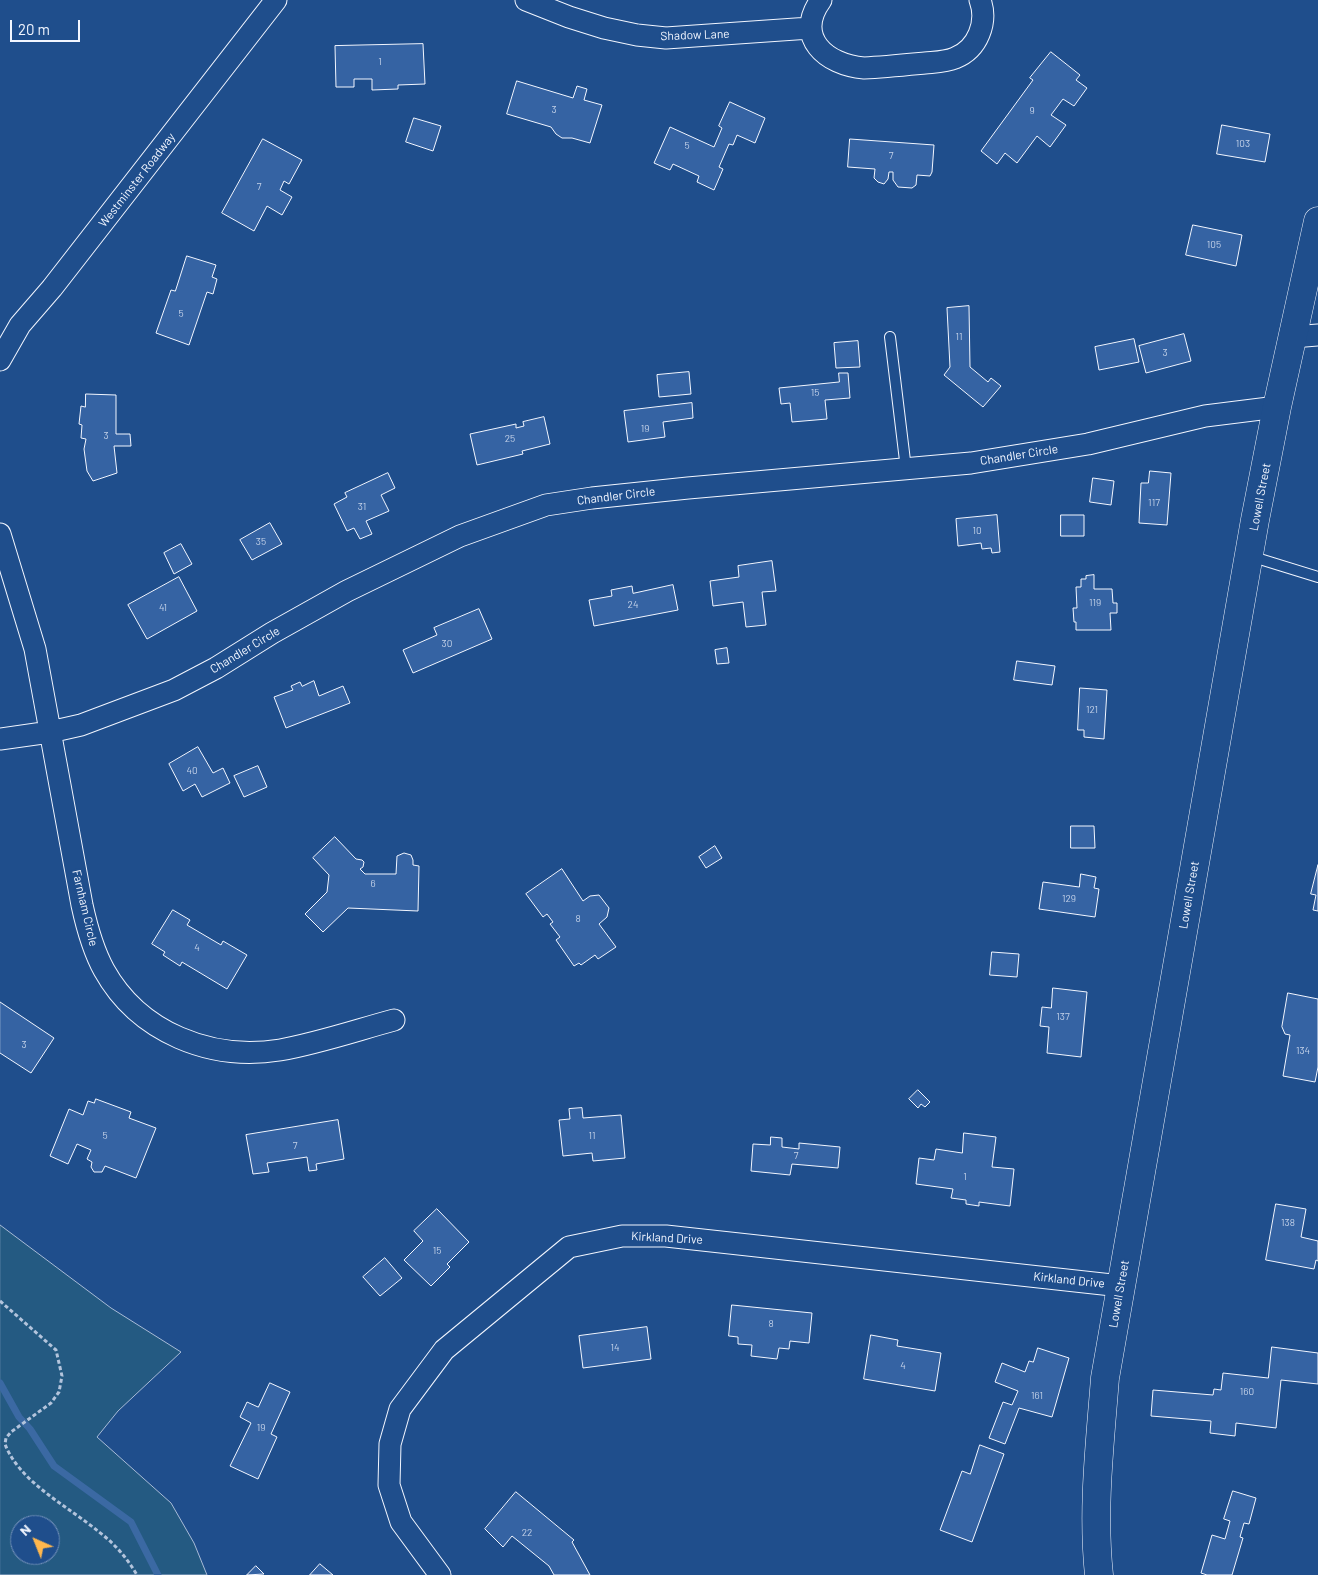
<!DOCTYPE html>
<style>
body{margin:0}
#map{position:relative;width:1318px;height:1575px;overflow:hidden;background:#1f4e8c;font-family:Barlow,sans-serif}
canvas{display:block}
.north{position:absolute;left:10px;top:1515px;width:50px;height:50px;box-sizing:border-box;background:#1f4e8c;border:1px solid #7391ba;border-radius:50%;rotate:316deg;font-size:14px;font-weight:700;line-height:20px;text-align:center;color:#f2f6ff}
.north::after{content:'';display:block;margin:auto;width:18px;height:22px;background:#ffb74d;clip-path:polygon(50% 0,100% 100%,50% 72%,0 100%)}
.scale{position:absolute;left:10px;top:20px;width:70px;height:22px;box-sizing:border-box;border:2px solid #f2f6ff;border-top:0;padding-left:6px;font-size:15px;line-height:18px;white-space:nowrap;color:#f2f6ff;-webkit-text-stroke:4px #1f4e8c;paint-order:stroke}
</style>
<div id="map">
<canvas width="1318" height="1575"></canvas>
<div class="north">N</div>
<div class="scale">20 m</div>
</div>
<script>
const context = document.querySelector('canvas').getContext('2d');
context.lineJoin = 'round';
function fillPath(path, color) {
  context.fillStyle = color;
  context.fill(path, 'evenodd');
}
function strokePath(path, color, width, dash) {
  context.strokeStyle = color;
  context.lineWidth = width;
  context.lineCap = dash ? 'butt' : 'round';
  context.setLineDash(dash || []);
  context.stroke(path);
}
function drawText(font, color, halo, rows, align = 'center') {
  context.font = font + ' Barlow,sans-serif';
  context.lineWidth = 4;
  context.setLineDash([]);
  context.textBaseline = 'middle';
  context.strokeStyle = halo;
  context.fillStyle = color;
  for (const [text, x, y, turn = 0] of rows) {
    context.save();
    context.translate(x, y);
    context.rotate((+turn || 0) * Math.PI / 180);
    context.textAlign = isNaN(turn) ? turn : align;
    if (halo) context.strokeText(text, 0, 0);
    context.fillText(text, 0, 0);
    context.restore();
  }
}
const green = new Path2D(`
 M0 1225 111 1308 181 1352 118 1411 97 1437 171 1503 194 1543 207 1575H0ZM20 1525H50V1555H20Z`);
const stream = new Path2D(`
 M0 1383 19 1417 30 1429 54 1466 131 1522 158 1575`);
const building = new Path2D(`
 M423 44 425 84 398 85V89L372 90V79H354V87H336L335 46Z
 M1051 52 1080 75 1076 80 1087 88 1074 106 1063 99 1051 115 1066 125 1050 147 1037 136 1017 163 1005 153 997 164 981 151 1033 80 1030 78Z
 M517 81 573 98 577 86 587 89 584 100 602 105 590 143 572 138H562L556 134 551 127 507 114Z
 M730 102 765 118 755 143 737 135 733 145 729 144 719 167 723 169 714 190 697 182 699 176 673 164 670 170 654 163 670 127 714 147 722 128 719 126Z
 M414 118 441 126 433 151 406 142Z
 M1222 125 1270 134 1265 162 1217 154Z
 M263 139 302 160 289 184 284 181 280 190 292 197 282 215 267 206 254 231 222 213Z
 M850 139 934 145 932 172 930 176 917 175 916 185 912 188 898 187 893 180V172H889L888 179 884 184 878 182 874 178 875 169 848 167Z
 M1193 225 1242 235 1236 266 1186 255Z
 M187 256 216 265 212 277 217 279 213 294 207 292 189 345 156 333 171 290 175 291Z
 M969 306 970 367 988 382 991 378 1001 386 983 407 944 375 950 367 947 308Z
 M1184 334 1191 361 1146 373 1139 346Z
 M1134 339 1139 362 1099 370 1095 347Z
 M858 341 860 367 836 368 834 343Z
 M689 372 691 394 659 397 657 375Z
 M839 373H848L850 398 825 400 827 419 792 422 790 403 781 404 779 388 839 382Z
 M86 394 116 395V434H130L131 446H114L117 473 93 481 87 471 84 449 86 439 81 438 82 425 79 424 81 406 85 407Z
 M692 403 693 418 663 422 665 437 628 442 624 411Z
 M544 417 550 444 522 451 523 454 477 465 470 434 516 424V428L524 426 523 422Z
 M1150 471 1171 473 1167 525 1139 523 1141 483H1148Z
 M388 473 395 488 381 495 389 511 366 521 372 534 360 539 354 528 347 531 334 504 347 497 345 493Z
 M1093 478 1114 481 1111 505 1090 502Z
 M997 515 1000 552 992 553 991 548 982 549 981 543 958 546 956 519Z
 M1061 515H1084V536H1061Z
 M270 523 282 544 252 560 240 540Z
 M181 544 192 564 174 574 164 553Z
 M772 561 776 591 762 592 766 625 746 627 743 602 713 606 710 581 739 577 738 566Z
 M1094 575V589H1112L1113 603H1117V613H1110L1111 630H1076V622H1074L1073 608H1077L1076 587H1081V579H1086V576Z
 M179 577 197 611 147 639 128 605Z
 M673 585 678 610 594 626 589 600 612 596 611 590 632 586 633 593Z
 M479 609 492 639 413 673 403 650 437 635 434 628Z
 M727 648 729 663 717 664 715 650Z
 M1017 661 1055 666 1052 685 1014 680Z
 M314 681 319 696 343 686 350 703 286 728 274 697 293 690 291 686 300 682 302 686Z
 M1080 688 1107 690 1104 739 1084 737V730H1078Z
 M198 747 213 773 223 768 230 783 202 797 195 784 183 791 169 764Z
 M258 766 267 787 244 797 234 776Z
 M1071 826H1094L1095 848H1071Z
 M335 837 356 859 362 860 364 862 363 867 360 869 365 874H396L397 856 404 853 411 855 413 860V865L419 866 418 911 348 908 323 932 305 914 327 892 329 875 313 858Z
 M715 846 722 858 706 868 699 857Z
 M1318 865V911L1313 910 1316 895 1311 894Z
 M562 869 583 901 590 896 599 895 609 908 607 917 599 924 616 947 598 959 595 955 581 965 579 963 574 966 556 940 560 937 550 924 553 922 547 914 543 917 526 894Z
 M1081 874 1096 877 1094 888 1099 889 1095 917 1039 909 1043 882 1079 887Z
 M173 910 190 920 187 925 221 945 223 941 247 955 227 989 182 962 180 966 163 955 165 952 152 944Z
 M992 952 1019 954 1017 977 990 975Z
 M1053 988 1087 992 1081 1057 1047 1053 1049 1027 1040 1026 1042 1007 1051 1008Z
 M1288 993 1318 999V1067L1315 1082 1283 1076 1290 1035 1285 1034 1282 1027Z
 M0 1002 54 1038 31 1073 0 1053Z
 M918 1090 930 1102 925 1107 921 1104 918 1108 909 1099Z
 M96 1099 131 1112 129 1118 156 1128 136 1178 105 1166 102 1172H94L91 1167 92 1162 87 1159 91 1150 77 1144 68 1164 50 1156 69 1109 83 1115 88 1101 94 1103Z
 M582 1108 583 1118 621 1115 625 1158 593 1161 592 1153 563 1156 559 1120 570 1119 569 1109Z
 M338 1120 344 1159 316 1164 317 1170 309 1171 307 1157 267 1163 269 1172 253 1174 246 1135Z
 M964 1133 996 1137 992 1167 1014 1169 1010 1206 979 1202V1206L966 1204V1200L951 1198 953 1189 916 1184 919 1158 934 1160 936 1149 962 1153Z
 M771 1137 782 1138V1147L799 1149V1143L840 1147 838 1168 792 1164 790 1175 751 1171 753 1144 770 1145Z
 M1276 1204 1306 1209 1301 1237 1318 1241V1261L1316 1260 1314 1269 1266 1260Z
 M437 1209 469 1242 447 1264 450 1267 431 1286 404 1260 423 1241 414 1231Z
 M385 1258 402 1278 380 1296 363 1277Z
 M732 1305 812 1313 809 1343 790 1341 789 1349 779 1348 777 1359 751 1356 752 1345 738 1344V1337L729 1336Z
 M647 1327 651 1359 583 1368 579 1336Z
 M871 1335 898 1340 897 1346 941 1353 935 1391 864 1379Z
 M1272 1347 1318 1353V1384L1281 1380 1276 1428 1236 1423 1235 1436 1210 1433 1211 1421 1151 1416 1153 1390 1213 1395 1214 1389 1221 1390 1223 1373 1268 1378Z
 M1038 1348 1069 1358 1052 1417 1019 1408 1005 1444 989 1438 1003 1402 1012 1405 1018 1391 995 1382 1002 1363 1025 1372 1029 1361 1033 1362Z
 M270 1383 290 1392 271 1434 277 1437 258 1479 230 1466 251 1423 240 1417 247 1402 258 1407Z
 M980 1445 1004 1454 972 1542 940 1530 962 1471 970 1474Z
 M1233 1491 1256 1498 1249 1524 1244 1523 1240 1537 1243 1538 1232 1575H1207L1201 1573 1212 1535 1225 1539 1230 1521 1224 1519Z
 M516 1492 574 1540 572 1542 590 1575H554L549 1566 512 1536 503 1547 485 1529Z
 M320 1564 333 1575H310Z
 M256 1566 264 1574 247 1575Z`);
const path = new Path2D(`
 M0 1301 56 1350 62 1376 59 1392 51 1403 11 1432 6 1438 5 1444C19 1482 69 1507 99 1532 115 1544 127 1558 137 1575`);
const lane = new Path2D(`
 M890 337 906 469
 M1250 556 1318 577`);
const street = new Path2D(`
 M526 0 569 17 604 28 637 35 666 38 810 28
 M821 0C794 37 826 65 864 68 884 67 904 65 925 63 935 62 946 62 955 58 978 49 988 22 980 0
 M1293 337 1318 335
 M0 360 20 325 52 288 276 0
 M0 534 35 649 82 905C87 928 93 950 104 970 139 1033 211 1061 280 1050 319 1043 357 1030 394 1020
 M0 739 50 732 81 725 174 690 216 668 272 633 347 591 460 536 546 505 592 498 688 488 971 463 1088 444 1205 416 1277 407
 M440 1575 401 1522 389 1485 390 1444 400 1409 444 1350 569 1247 622 1236H666L1121 1286`);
const secondary = new Path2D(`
 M1099 1575C1092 1509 1100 1443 1105 1378L1255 520 1277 407 1318 221`);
const numberNames = [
 ["1",380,62],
 ["3",554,110],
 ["9",1032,111],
 ["103",1243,144],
 ["5",687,146],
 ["7",891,156],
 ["7",259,187],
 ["105",1214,245],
 ["5",181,314],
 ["11",959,337],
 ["3",1165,353],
 ["15",815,393],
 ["19",645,429],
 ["3",106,436],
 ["25",510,439],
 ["117",1154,503],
 ["31",362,507],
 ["10",977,531],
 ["35",261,542],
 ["119",1095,603],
 ["24",633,605],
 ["41",163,608],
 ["30",447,644],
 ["121",1092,710],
 ["40",192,771],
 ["6",373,884],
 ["129",1069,899],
 ["8",578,919],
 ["4",197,948],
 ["137",1063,1017],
 ["3",24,1045],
 ["134",1303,1051],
 ["5",105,1136],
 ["11",592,1136],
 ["7",295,1146],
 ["7",796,1156],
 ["1",965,1177],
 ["138",1288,1223],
 ["15",437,1251],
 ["8",771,1324],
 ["14",615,1348],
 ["4",903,1366],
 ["160",1247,1392],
 ["161",1037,1396],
 ["19",261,1428],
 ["22",527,1533]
];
const streetNames = [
 ["Shadow Lane",695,35,-2],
 ["Westminster Roadway",137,180,-52],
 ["Chandler Circle",1019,455,-9],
 ["Chandler Circle",616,496,-7],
 ["Lowell Street",1260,497,-79],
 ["Chandler Circle",245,650,-31],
 ["Lowell Street",1189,895,-80],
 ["Farnham Circle",85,908,77],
 ["Kirkland Drive",667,1238,3],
 ["Kirkland Drive",1069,1280,6],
 ["Lowell Street",1119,1294,-80]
];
fillPath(green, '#245a82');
strokePath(green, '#a8bbd7', 1);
strokePath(stream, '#3b69a3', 7);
fillPath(building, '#3563a3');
strokePath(building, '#f2f6ff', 1);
strokePath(lane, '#f2f6ff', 12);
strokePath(street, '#f2f6ff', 23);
strokePath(secondary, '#f2f6ff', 29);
strokePath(path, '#b3c4dc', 3, [4, 2.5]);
strokePath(lane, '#1f4e8c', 10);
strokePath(street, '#1f4e8c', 21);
strokePath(secondary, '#1f4e8c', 28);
drawText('10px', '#c3d1e8', null, numberNames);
drawText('12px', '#f2f6ff', '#1f4e8c', streetNames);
</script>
